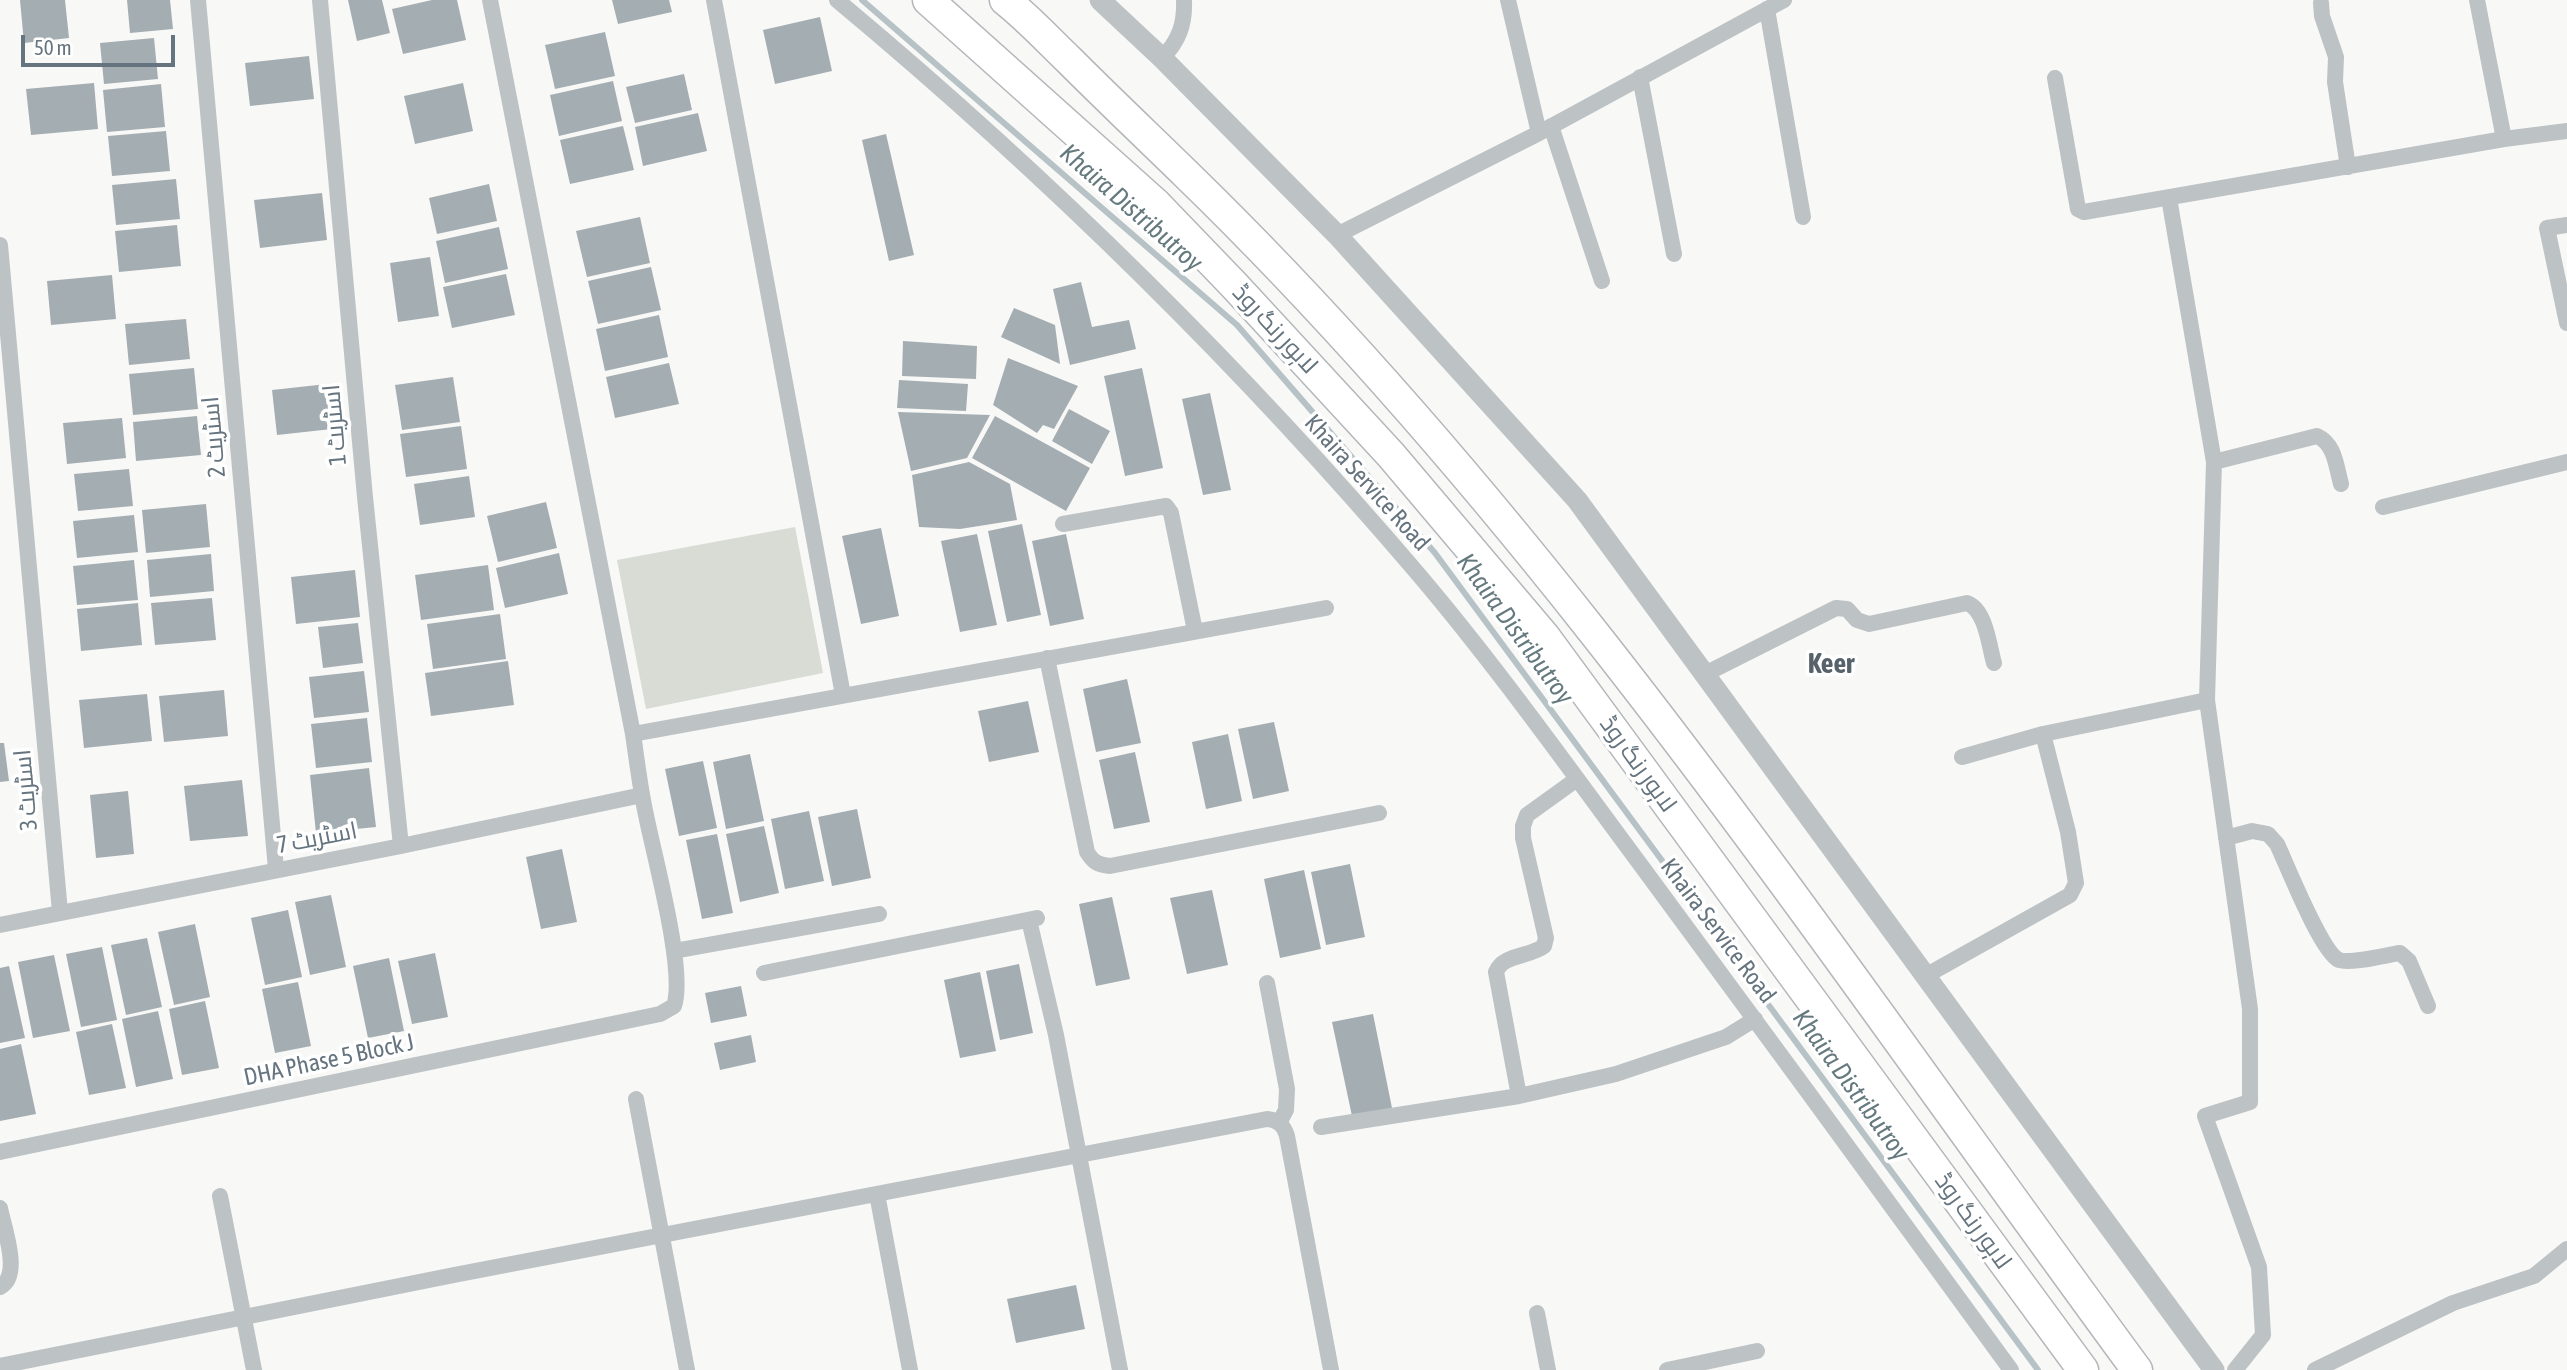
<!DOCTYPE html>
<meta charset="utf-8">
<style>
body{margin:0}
#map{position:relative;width:2567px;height:1370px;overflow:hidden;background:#f8f8f6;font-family:"Asap Condensed",sans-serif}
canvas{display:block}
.scale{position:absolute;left:21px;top:35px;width:154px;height:32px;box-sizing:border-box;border:4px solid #65747e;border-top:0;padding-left:9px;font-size:21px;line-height:24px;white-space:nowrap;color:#65747e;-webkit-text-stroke:5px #fff;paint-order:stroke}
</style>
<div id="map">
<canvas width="2567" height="1370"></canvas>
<div class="scale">50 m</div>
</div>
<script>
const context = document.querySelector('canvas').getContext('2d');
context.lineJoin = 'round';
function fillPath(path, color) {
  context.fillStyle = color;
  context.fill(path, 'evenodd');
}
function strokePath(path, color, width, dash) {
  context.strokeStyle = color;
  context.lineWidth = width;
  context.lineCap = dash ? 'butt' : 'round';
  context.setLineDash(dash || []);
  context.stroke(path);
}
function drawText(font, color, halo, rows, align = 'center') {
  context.font = font + ' "Asap Condensed",Cairo,sans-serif';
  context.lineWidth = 7;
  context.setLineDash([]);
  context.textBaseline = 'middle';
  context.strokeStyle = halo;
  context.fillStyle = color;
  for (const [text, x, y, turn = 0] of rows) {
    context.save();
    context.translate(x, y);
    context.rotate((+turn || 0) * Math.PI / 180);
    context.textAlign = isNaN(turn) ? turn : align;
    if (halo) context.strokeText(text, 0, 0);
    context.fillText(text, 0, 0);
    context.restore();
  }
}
const green = new Path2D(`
 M795 527 823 673 646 709 617 560Z`);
const stream = new Path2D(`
 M862 0 1237 325 1435 553 2038 1370`);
const building = new Path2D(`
 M20 0H65L69 38 24 43Z
 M127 0H170L173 29 130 33Z
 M348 0H382L390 33 357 41Z
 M432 0H457L466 40 403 54 392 9Z
 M612 0H669L672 12 618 24Z
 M820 17 832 71 775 84 763 30Z
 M605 32 615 76 555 89 545 45Z
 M154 38 158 79 104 84 100 43Z
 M309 56 314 99 250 106 245 63Z
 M684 74 692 110 635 123 626 87Z
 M613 81 622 121 559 136 550 95Z
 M94 83 98 129 31 135 26 89Z
 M463 83 473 131 415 144 404 96Z
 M161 84 165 127 107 132 103 90Z
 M698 113 707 151 643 166 635 127Z
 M623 126 634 170 570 184 560 140Z
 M166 131 170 171 112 176 108 136Z
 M886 134 914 255 889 261 862 140Z
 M176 179 180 219 116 225 112 185Z
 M489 184 497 221 437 234 429 198Z
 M322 193 327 240 260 248 254 200Z
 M640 217 650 263 587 277 576 231Z
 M177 225 181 266 119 272 115 231Z
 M499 227 508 269 445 283 436 241Z
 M430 257 439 316 398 322 390 263Z
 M651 267 661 310 598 324 588 281Z
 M506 274 515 315 452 328 443 287Z
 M112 275 116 319 51 325 47 281Z
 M1081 282 1092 327 1129 320 1136 349 1070 365 1053 289Z
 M1014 308 1055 325 1060 364 1001 337Z
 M659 315 668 357 605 371 596 329Z
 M186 319 190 359 129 365 125 324Z
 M903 341 977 346 976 379 902 376Z
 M1008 358 1078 386 1054 429 1043 425 1037 433 993 405Z
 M669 363 679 404 615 418 606 377Z
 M194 368 198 409 133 415 129 374Z
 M1142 368 1163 468 1125 476 1104 376Z
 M453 377 460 422 402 430 395 385Z
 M899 380 968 384 966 411 897 408Z
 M336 383 341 428 277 435 272 390Z
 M1210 393 1231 490 1203 495 1182 399Z
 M1069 409 1110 431 1092 464 1052 441Z
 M898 412 990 415 967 458 911 471Z
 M197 416 201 455 136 461 133 422Z
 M995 416 1090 468 1066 511 972 458Z
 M122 418 126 458 67 464 63 423Z
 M461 426 467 469 406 477 400 434Z
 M969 462 1010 484 1017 520 960 529 919 527 912 475Z
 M129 469 133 506 78 511 74 474Z
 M469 476 475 517 420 525 414 484Z
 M546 502 557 548 498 562 487 516Z
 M206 504 210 547 146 553 142 510Z
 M134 515 138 552 77 558 73 521Z
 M1022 524 1041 615 1007 622 988 531Z
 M881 528 899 616 861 624 842 536Z
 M977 534 997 625 960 632 941 541Z
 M1066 534 1084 619 1050 626 1032 541Z
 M559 553 568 594 505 608 496 568Z
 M211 554 214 591 150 597 147 560Z
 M134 560 138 600 77 605 73 566Z
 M488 565 494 610 421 620 415 575Z
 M355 570 360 617 296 624 291 577Z
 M212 598 216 640 155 645 151 603Z
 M138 603 142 645 81 651 77 609Z
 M500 614 506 659 433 669 427 624Z
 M358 623 363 663 323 668 318 627Z
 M508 661 514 705 431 716 425 673Z
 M364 671 369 712 314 718 309 677Z
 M1127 679 1141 743 1096 752 1083 689Z
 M224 690 228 736 164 742 159 696Z
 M147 694 152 741 84 748 79 700Z
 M1028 701 1039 752 989 762 978 711Z
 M367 718 372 762 316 768 311 724Z
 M1274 722 1289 791 1253 799 1238 729Z
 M1228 734 1242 801 1206 809 1192 742Z
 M0 743H4L9 781 0 782Z
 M1135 752 1150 822 1114 829 1099 760Z
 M750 754 764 821 726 829 713 762Z
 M703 761 717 828 679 836 665 769Z
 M369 768 376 827 316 833 310 775Z
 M242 780 248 836 190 841 184 786Z
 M128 791 134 854 96 858 90 795Z
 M857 809 871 878 832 886 818 817Z
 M809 811 824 881 785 889 771 819Z
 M764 826 779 893 740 902 726 834Z
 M717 834 733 913 702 919 686 840Z
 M562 849 577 922 541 929 526 857Z
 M1350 864 1365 937 1326 945 1311 872Z
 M1304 870 1321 949 1280 958 1264 879Z
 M1212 890 1228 965 1187 974 1170 898Z
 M331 895 346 967 310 975 295 902Z
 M1112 897 1130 979 1096 986 1079 904Z
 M288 910 302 977 265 985 251 918Z
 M195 924 210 997 174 1005 158 932Z
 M147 938 162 1007 126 1015 111 945Z
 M102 947 117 1020 81 1027 66 954Z
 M435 953 448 1017 412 1024 398 961Z
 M54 955 70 1031 33 1038 18 962Z
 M389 958 404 1031 368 1038 353 966Z
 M1019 964 1033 1033 1000 1040 986 971Z
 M9 966 25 1038 0 1043V968Z
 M980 972 996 1051 960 1058 944 980Z
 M298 982 311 1046 275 1053 262 989Z
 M741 986 747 1016 711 1023 705 993Z
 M205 1001 219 1068 182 1075 169 1009Z
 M158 1011 173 1079 136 1087 122 1019Z
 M1373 1014 1392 1108 1352 1116 1332 1022Z
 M112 1024 126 1088 89 1095 76 1032Z
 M751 1035 756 1062 720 1070 714 1043Z
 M21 1044 36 1114 0 1121V1049Z
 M1076 1285 1085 1329 1016 1343 1007 1299Z`);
const minor = new Path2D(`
 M198 0 276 869
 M320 0 365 497 401 846
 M714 0 843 695
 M837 0C1047 175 1242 367 1419 575 1497 667 1568 767 1640 864 1765 1032 1887 1201 2011 1370
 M1508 0 1539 133
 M2477 0 2504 139
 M2321 3 2322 16 2336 57 2335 82 2348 167
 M1767 9 1803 217
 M1162 58C1179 41 1185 24 1184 0
 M1640 77 1674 254
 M2055 78 2078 209 2084 212 2504 139 2567 131
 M1551 126 1602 281
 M2169 198 2214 462 2207 700 2250 1009V1102L2205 1116 2259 1267 2263 1335 2235 1370
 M2567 225 2547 228 2567 323
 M1337 235 1539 133 1784 0
 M0 245 60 912
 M2214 462 2317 436C2335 444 2336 466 2341 484
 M2383 507 2567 462
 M1063 524 1166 506 1171 513 1195 631
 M1047 658 1087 852C1093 862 1098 865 1110 866L1379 813
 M1705 674 1836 608 1847 609 1857 620 1869 624 1967 603C1986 610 1989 646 1994 663
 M633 734 1326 608
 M1962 757 2043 734 2207 700
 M2226 838 2252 831 2268 834 2277 844C2287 865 2321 952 2339 960 2351 964 2386 955 2400 953L2409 961 2428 1006
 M1029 920 1056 1035 1120 1370
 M0 925 401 846 642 795
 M674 951 879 914
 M764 973 1037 918
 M1927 975 2070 895 2076 883 2068 832 2043 734
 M1267 983 1287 1089 1286 1110 1279 1123
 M1519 1096 1496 972C1503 954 1530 957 1544 946L1546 938 1523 838V826L1527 815 1577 779
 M636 1099 687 1370
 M1321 1127 1519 1096 1616 1074 1726 1037 1755 1019
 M0 1152 660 1014 674 1006C686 971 654 856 646 815 640 788 637 761 633 734L490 0
 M877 1194 910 1370
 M220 1196 254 1370
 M0 1208C4 1229 22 1276 0 1287
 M1537 1313 1548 1370
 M0 1366 454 1275 1267 1119C1279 1120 1284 1126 1287 1136L1331 1370
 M1667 1370 1757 1351
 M2315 1370 2453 1303 2534 1276 2567 1249`);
const tertiary = new Path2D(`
 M1100 0 1162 58 1337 235 1577 500 2214 1370`);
const motorway = new Path2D(`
 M928 0 1155 203 1234 285 1391 455 1545 637 2083 1370
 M1005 0C1028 18 1049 41 1070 61 1108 99 1147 136 1186 174 1553 530 1835 960 2137 1370`);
const streetNames = [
 ["لاہور رنگ روڈ",1275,329,47],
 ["اسٹریٹ 1",335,425,-95],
 ["اسٹریٹ 2",214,437,-95],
 ["Khaira Service Road",1367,483,48],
 ["لاہور رنگ روڈ",1638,764,54],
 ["اسٹریٹ 3",26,790,-95],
 ["اسٹریٹ 7",317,838,-11],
 ["Khaira Service Road",1718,931,53],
 ["DHA Phase 5 Block J",329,1060,-12],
 ["لاہور رنگ روڈ",1973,1221,54]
];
const waterNames = [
 ["Khaira Distributroy",1131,208,41],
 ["Khaira Distributroy",1515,629,54],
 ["Khaira Distributroy",1851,1085,54]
];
const quarterNames = [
 ["Keer",1831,664]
];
fillPath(green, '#d8dcd5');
strokePath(stream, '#b6c2c6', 6);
fillPath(building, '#a4adb2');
strokePath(motorway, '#b3b7ba', 33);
strokePath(minor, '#bdc2c5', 16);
strokePath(tertiary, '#bdc2c5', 21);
strokePath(motorway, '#fff', 30);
drawText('24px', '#65747e', '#fff', streetNames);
drawText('italic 26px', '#657a7f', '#fff', waterNames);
drawText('bold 28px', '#57626a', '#fff', quarterNames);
</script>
